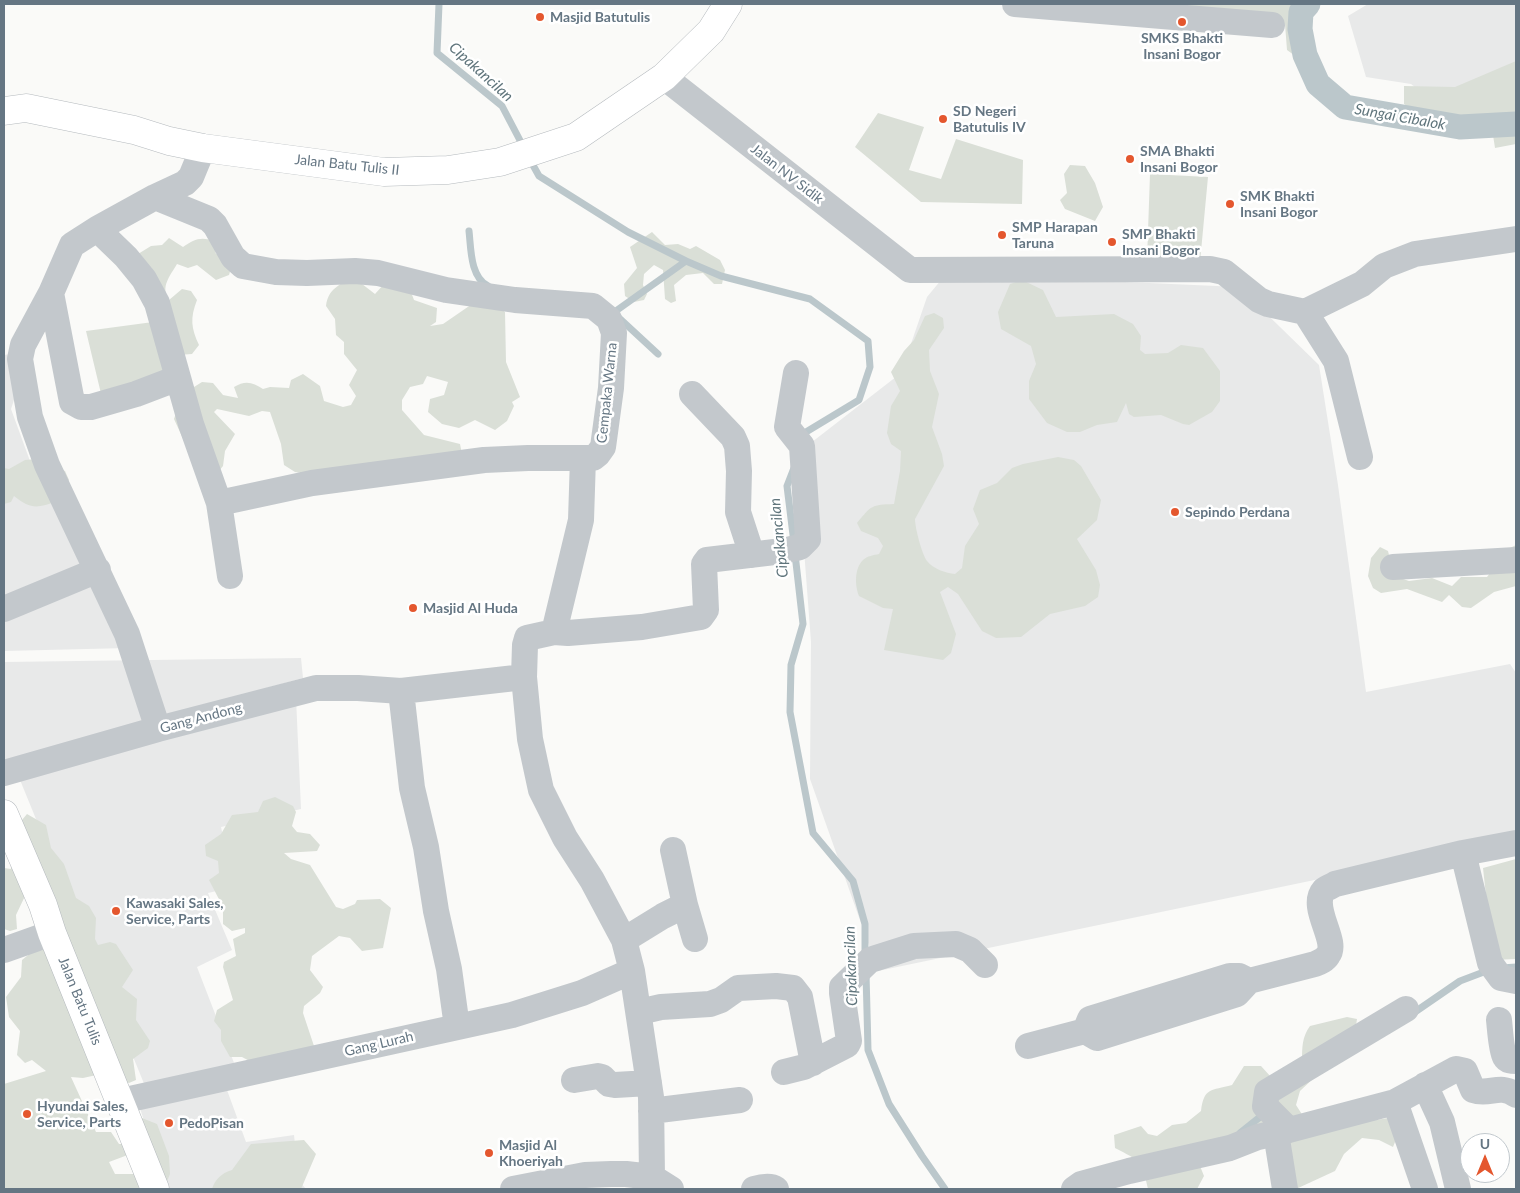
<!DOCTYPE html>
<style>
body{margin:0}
#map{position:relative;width:1520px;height:1193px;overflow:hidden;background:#fafaf8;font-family:Lato,sans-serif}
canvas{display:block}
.frame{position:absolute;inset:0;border:5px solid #657683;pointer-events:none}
.north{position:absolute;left:1460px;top:1133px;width:50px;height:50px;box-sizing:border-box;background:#fff;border:1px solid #c1c8cd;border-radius:50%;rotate:0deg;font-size:14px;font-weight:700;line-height:20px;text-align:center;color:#657683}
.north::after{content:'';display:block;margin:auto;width:18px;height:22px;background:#e4572e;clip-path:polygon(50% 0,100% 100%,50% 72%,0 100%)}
</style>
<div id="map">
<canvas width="1520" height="1193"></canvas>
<div class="frame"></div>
<div class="north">U</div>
</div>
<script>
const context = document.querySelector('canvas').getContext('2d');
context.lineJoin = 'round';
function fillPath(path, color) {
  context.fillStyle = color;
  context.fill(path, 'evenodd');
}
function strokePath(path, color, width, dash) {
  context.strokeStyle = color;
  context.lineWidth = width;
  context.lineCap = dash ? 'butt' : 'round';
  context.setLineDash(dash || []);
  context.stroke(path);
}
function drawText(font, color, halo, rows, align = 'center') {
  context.font = font + ' Lato,sans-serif';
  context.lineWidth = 5;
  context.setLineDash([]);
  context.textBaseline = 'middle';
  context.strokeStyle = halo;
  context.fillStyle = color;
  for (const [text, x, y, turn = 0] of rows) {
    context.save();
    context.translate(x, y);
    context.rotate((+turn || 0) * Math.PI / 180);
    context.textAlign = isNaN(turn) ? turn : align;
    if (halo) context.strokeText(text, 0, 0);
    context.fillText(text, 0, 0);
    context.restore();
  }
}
const built = new Path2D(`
 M1368 4H1516V121L1461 124 1411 84 1366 77 1348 16Z
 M946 274 1239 287 1319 365 1338 485 1366 692 1510 664 1516 673V838L878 971 810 779 811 642 801 510 803 449 901 373 927 297Z
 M11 354 18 388 11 409 30 461 128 648 4 651V355Z
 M301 658 303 678 4 760V662Z
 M296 698 301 809 221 827 234 887 208 893 232 950 197 967 236 1068 145 1086 18 775Z
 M227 1090 246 1142 294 1135 299 1181 306 1189H165L140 1108Z`);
const green = new Path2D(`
 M1083 4H1309C1301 10 1290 23 1290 35 1291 42 1296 51 1298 58L1287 50 1285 24Z
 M1516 61V144L1495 148 1493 135 1477 131 1464 119 1454 120V131L1451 136 1404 104V86L1455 87Z
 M878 113 924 127 909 170 941 179 956 139 1023 160 1022 204 921 202 855 147Z
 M1070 165 1085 166 1095 183 1103 207 1095 221 1065 209 1060 200 1067 193 1064 174Z
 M1150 174 1208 177 1200 262 1147 260Z
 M652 232 665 245 678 244 690 249 696 246 720 260 725 270 722 284H714L703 273 686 275 674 285 676 301 671 303 665 299 663 270 654 265 644 274 643 285 647 294 644 300 634 302 625 296 624 284 637 268 630 247Z
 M169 238 183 247C193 240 201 236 213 241L216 254 235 255 229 275 216 280 197 265 188 268 177 264C170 276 160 287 169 300L182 289 191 291 197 300C190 318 191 328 199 345L192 354 178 355 138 254 151 246 162 245Z
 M405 276 414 300 437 308 436 322 430 326 443 324 475 302 497 305 505 312 506 362 520 397 512 402 514 406 507 421 495 430 475 420 459 428 442 424 428 412 430 399 444 395 448 382 427 376 423 384 410 387 402 400V410L424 435 460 444 462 454 324 477 295 472 284 465 281 444 270 412 262 411 249 416 217 409 214 412 235 434 225 451 223 466 213 478 185 443 174 419 186 383 194 387 202 382 213 383 223 395 238 398 234 387C245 380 253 382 263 389L270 387 289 388 291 380 303 374 320 386 324 401 343 407 351 405 356 396 349 385 357 370 344 354V342L336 335 335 319 326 306C328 289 339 285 353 277L375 294 384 284Z
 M1022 280 1043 290 1056 317 1114 314 1133 324 1141 336 1140 350 1145 354 1168 353 1181 345 1203 348 1220 371V401L1212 412 1189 425 1183 424 1161 415 1134 417 1129 414 1126 403 1117 422 1097 425 1080 432H1067L1047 423 1029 399V381L1036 364 1031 346 1001 329 998 312 1010 284Z
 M934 313 943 318 944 328 929 350 930 371 939 394 932 427 942 454 944 466 915 519C915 528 922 554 927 561 933 569 946 573 955 574L962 568 965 546 979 524 973 509 980 490 997 483 1012 468 1023 464 1058 457 1074 460 1081 466 1101 500 1097 520 1077 539 1096 570 1100 585 1098 597 1085 606 1050 614 1021 637 996 638 982 631 958 594 948 587 940 592 956 634 951 653 943 660 884 650 893 609 883 608 859 596C855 586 854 569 863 560 867 556 874 555 879 554L883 546 878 538 861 531 857 523C872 505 871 505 894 504L900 471 901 451 891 444 887 433 891 406 900 391 891 372 904 351 914 340 925 316Z
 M153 322 168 387 103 402 86 331Z
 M37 459 65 471 69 480 57 501C38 508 31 510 14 496L11 502 4 504V468L9 469 25 460Z
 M1516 545V586L1494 592 1471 608 1462 607 1449 595 1442 602 1407 589 1381 593 1373 588 1368 576 1371 558 1380 547 1388 551 1393 571 1400 578 1409 581 1432 578 1452 586 1461 577H1487L1508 549Z
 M275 797 293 806 296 812 292 826 297 832 310 834 320 845 317 851 284 853 291 859 310 865 336 907 343 909 355 904 357 900 380 899 391 908 383 948 362 951 350 938 339 936 312 956 310 970 323 987 320 993 304 1006 303 1013 314 1046 257 1065 242 1057H230L221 1041V1030L214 1021 217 1010 233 1000 223 967 224 962 236 956 233 939 245 933V928L232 931 223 924V907L209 880 219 873 218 861 206 856 205 845 221 834 232 815 258 812 263 801Z
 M27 814 46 825 51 848 64 864 76 898 89 906 96 918 95 939 98 945 110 942 116 944 133 970 122 987 137 999 136 1020 150 1041 148 1048 133 1059 136 1080 129 1083 101 1074 83 1078 71 1077 96 1132H111L119 1144H130L135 1123 142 1118 157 1124 169 1156 170 1174 164 1189H4V1084L46 1071 32 1060 25 1063 17 1055 20 1031 9 1017 6 997 21 977 22 960 33 951 53 949 25 896 16 915 17 929 10 931 4 929V868L11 869V833ZM133 1153 143 1174H115L109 1162Z
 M1516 859V959L1493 960 1483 868Z
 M1347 1017 1357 1019 1355 1032 1317 1075 1300 1091 1296 1105 1305 1119 1376 1120 1394 1117 1399 1132 1393 1147 1379 1140 1362 1138 1344 1154 1335 1171 1296 1189 1273 1128 1252 1124 1240 1139 1200 1166 1204 1176 1197 1189H1148C1142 1160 1140 1161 1115 1148L1114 1135 1141 1126 1148 1134 1157 1136 1172 1125 1186 1123 1201 1111C1204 1087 1211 1091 1232 1085L1244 1066H1261L1271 1077 1302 1061C1302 1047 1302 1037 1310 1026Z
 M304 1140 316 1154 301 1189H212C215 1179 222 1173 232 1170L251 1144Z`);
const stream = new Path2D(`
 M439 4 437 53 502 106 524 148
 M529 158 539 176 628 232 686 261 721 276 810 299 868 341 870 367 859 400 806 432 804 439
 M469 231C471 248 470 277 488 286
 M613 313 686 261
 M618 317 658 354
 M794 543 787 486 794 468
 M795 554 803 624 791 665 790 712 813 833 853 881 865 924V957
 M1502 968 1516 967
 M866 973 868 1050 889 1104 922 1156 945 1189
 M1412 1014 1460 981 1489 970
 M1240 1133 1265 1113`);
const canal = new Path2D(`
 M1308 4 1301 12 1300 29 1305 55 1318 84 1345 107 1460 127 1516 124`);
const minor = new Path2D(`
 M1015 4 1272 25
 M664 77 910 270 1210 269 1224 272 1259 300 1268 304 1305 312 1362 284 1384 266 1415 254 1516 239
 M155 197 209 219 215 225 233 257 243 266 276 272 307 273 355 271 378 273 446 290 515 300 593 306 609 319 614 333 611 388 603 447 598 454 593 458H528L484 460 312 483 219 503
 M97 229 126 257 144 279 157 303 191 424 219 503 230 576
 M51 293 72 402 81 407H91L136 394 178 378
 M1305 312 1336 361 1360 457
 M692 394 733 437 737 446 739 471 738 512 752 555
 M1393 567 1516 560
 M4 609 98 570
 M554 632 581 520 583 458
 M401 691 412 788 426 847 436 911 449 969 457 1027
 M158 729 127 634 47 465 30 417 20 359 23 345 51 293 72 245 97 229 155 197 185 183 191 177 203 148
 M4 773 158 729 316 688H358L401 691 524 677
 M673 850 685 905
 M1463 853 1490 963 1501 978 1516 981
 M624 940 663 916 685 905 695 939
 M4 950 52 933
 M639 1012 661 1007 710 1004 721 1000 738 988 776 986 793 988 800 997 813 1063
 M1499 1020C1500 1028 1501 1050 1505 1057 1507 1061 1512 1061 1516 1061
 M1085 1031 1090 1019 1230 976H1239L1249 981
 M1028 1046 1085 1031 1097 1038 1237 994 1249 981 1315 964C1320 962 1325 960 1328 955 1339 941 1309 907 1324 890 1327 888 1332 886 1335 884L1463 853 1516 843
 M784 1072 804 1067 847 1045 849 1041 842 993V987L870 960 914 946 956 944 970 950 985 965
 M574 1080 598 1076 602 1077 609 1084 615 1085 649 1083
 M1425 1085 1442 1122 1458 1189
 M121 1101 512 1015 582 993 632 971
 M1395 1102 1425 1189
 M651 1111 740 1100
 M1289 1130 1265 1106 1267 1092 1406 1009
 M1276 1133 1285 1189
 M652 1177 651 1097 632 971 624 940 592 880 565 838 541 790 530 739 524 677 525 645 527 638 554 632 568 633 642 627 701 617 706 610 704 564 707 560 783 551 800 547 808 539 802 446 787 427 796 373
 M513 1189 585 1175 611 1174H626L652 1177 671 1189
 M754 1189C761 1187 770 1185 776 1189
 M1074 1189 1081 1184 1129 1171 1230 1148 1258 1137 1289 1130 1395 1102 1456 1069 1465 1071 1473 1090C1490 1096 1499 1083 1516 1095`);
const major = new Path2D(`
 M4 111 26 108 134 130 169 141 203 148 384 172 448 170 500 162 576 137 664 77 711 31 728 4
 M4 814 43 905 52 933 155 1189`);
const markers = [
 [540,17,5,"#e4572e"],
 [1182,22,5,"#e4572e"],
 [943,119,5,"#e4572e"],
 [1130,159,5,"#e4572e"],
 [1230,204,5,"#e4572e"],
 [1002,235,5,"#e4572e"],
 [1112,242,5,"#e4572e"],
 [1175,512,5,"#e4572e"],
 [413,608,5,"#e4572e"],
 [116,911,5,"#e4572e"],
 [27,1114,5,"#e4572e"],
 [169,1123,5,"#e4572e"],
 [489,1153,5,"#e4572e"]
];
const poiNames = [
 ["Masjid Batutulis",550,17],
 ["SMKS Bhakti",1182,38,"center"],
 ["Insani Bogor",1182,54,"center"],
 ["SD Negeri",953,111],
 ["Batutulis IV",953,127],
 ["SMA Bhakti",1140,151],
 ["Insani Bogor",1140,167],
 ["SMK Bhakti",1240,196],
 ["Insani Bogor",1240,212],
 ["SMP Harapan",1012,227],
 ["Taruna",1012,243],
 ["SMP Bhakti",1122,234],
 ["Insani Bogor",1122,250],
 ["Sepindo Perdana",1185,512],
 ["Masjid Al Huda",423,608],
 ["Kawasaki Sales,",126,903],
 ["Service, Parts",126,919],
 ["Hyundai Sales,",37,1106],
 ["Service, Parts",37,1122],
 ["PedoPisan",179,1123],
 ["Masjid Al",499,1145],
 ["Khoeriyah",499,1161]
];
const streetNames = [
 ["Jalan Batu Tulis II",347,165,6],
 ["Jalan NV Sidik",787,174,38],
 ["Cempaka Warna",607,393,-84],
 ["Gang Andong",201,718,-15],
 ["Jalan Batu Tulis",80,1001,68],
 ["Gang Lurah",379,1044,-13]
];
const waterNames = [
 ["Cipakancilan",481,72,42],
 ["Sungai Cibalok",1400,117,10],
 ["Cipakancilan",779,538,-96],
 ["Cipakancilan",851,966,-92]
];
fillPath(built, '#e8e9e9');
fillPath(green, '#dadfd7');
strokePath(stream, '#bbc7cb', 7);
strokePath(canal, '#bbc7cb', 25);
strokePath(major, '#b5babe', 29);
strokePath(minor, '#c3c8cc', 26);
strokePath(major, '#fff', 28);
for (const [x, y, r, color] of markers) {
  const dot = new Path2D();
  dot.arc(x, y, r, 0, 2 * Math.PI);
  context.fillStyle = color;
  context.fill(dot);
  strokePath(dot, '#fff', 2);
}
drawText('bold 14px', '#657683', '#fff', poiNames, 'left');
drawText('14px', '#657683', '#fff', streetNames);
drawText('italic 15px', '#60757c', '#fff', waterNames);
</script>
